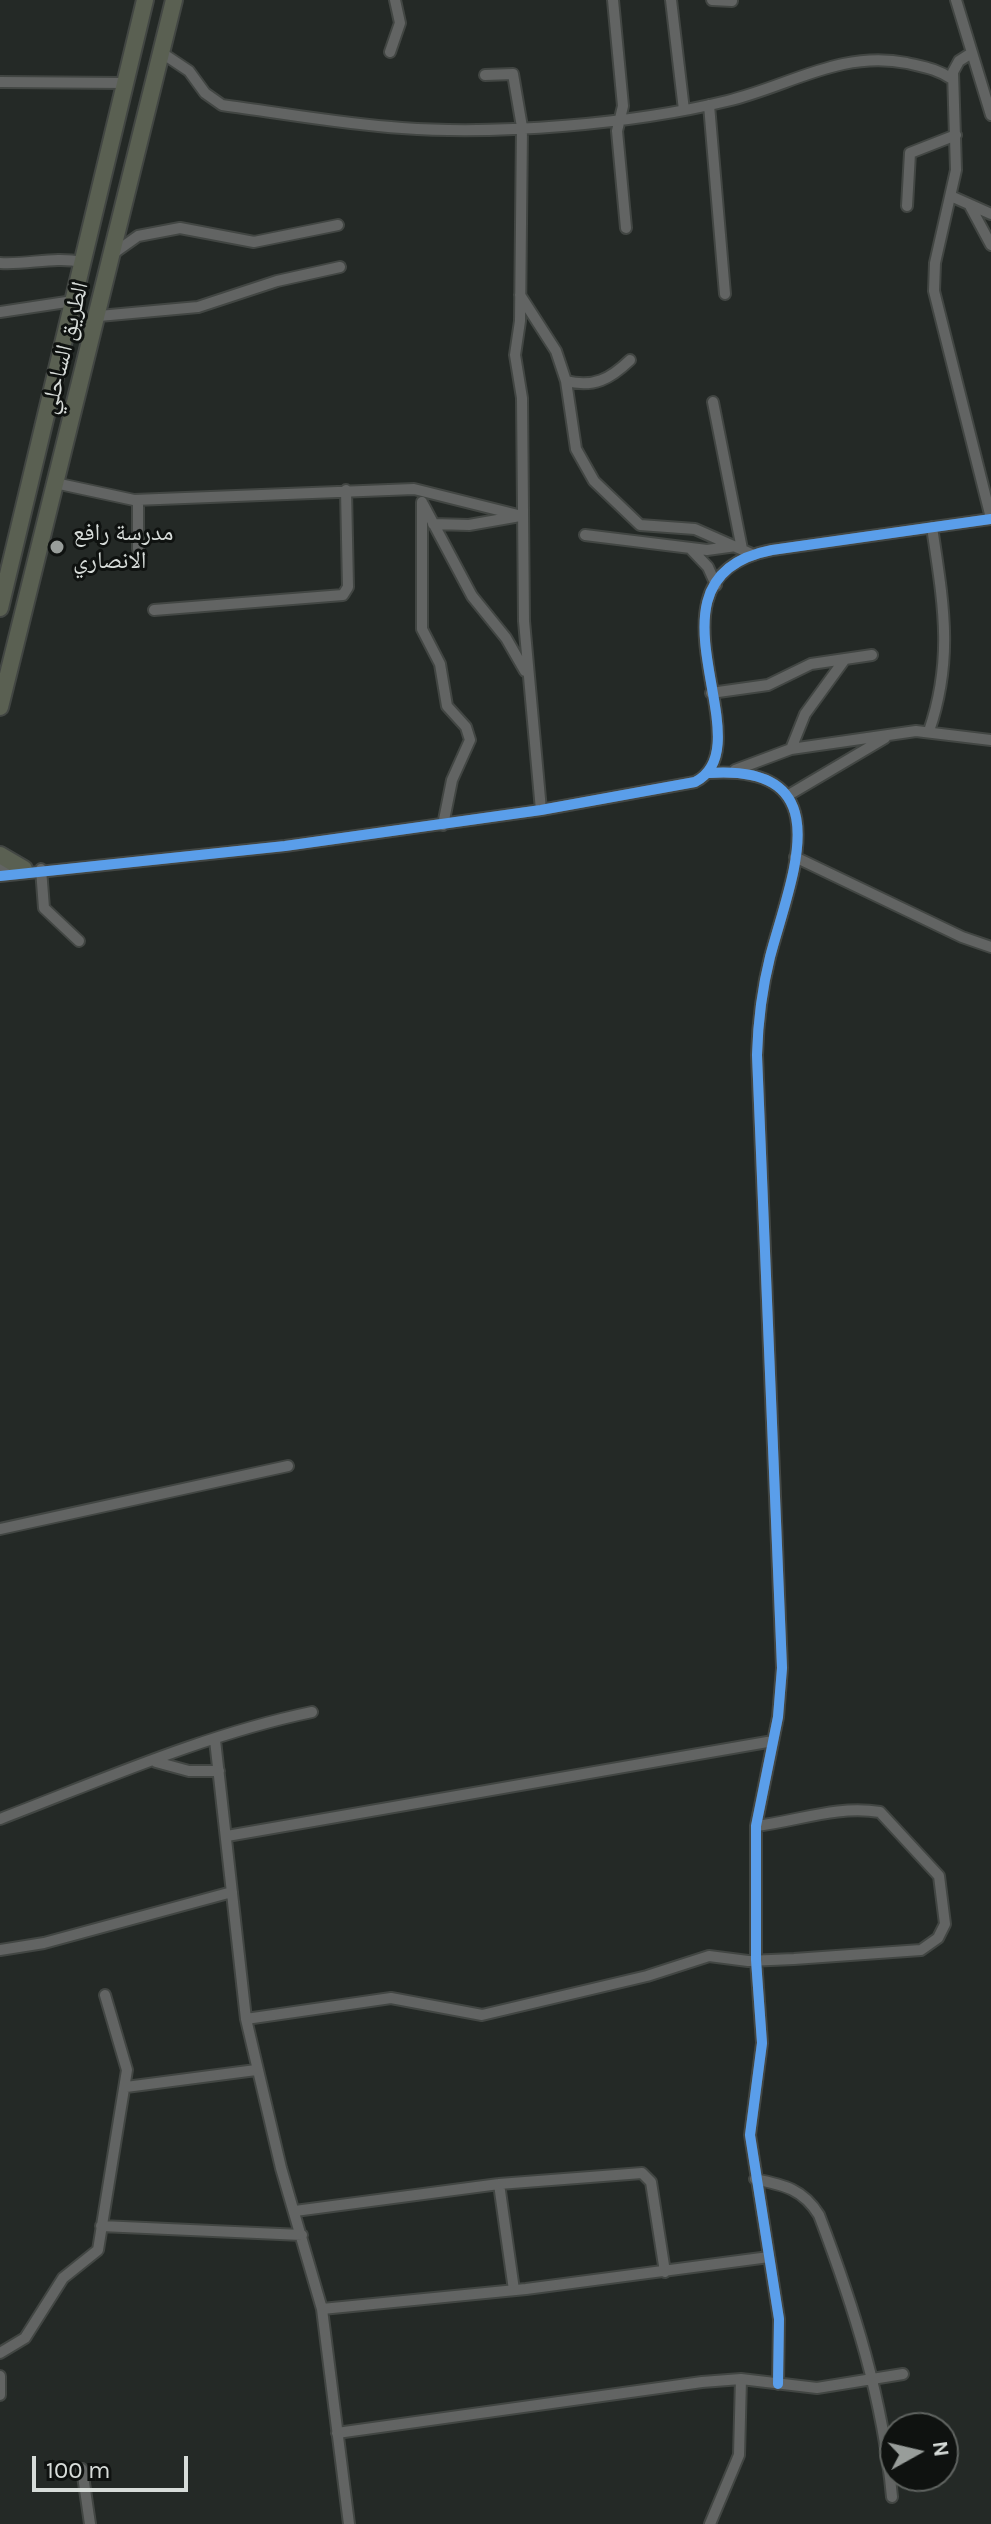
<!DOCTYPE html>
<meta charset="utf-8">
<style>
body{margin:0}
#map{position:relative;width:991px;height:2524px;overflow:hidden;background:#242926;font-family:Karla,sans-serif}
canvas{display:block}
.north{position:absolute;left:879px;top:2412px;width:80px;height:80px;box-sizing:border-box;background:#0f1210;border:2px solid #5f6360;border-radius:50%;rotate:82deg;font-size:22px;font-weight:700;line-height:32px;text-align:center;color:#d7dcd9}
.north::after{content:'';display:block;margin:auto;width:28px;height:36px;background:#989d9a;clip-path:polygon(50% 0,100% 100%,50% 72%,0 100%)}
.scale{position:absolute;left:32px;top:2456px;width:156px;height:36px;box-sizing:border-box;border:4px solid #d7dcd9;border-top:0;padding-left:10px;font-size:24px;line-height:28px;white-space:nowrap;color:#d7dcd9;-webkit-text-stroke:6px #0f1210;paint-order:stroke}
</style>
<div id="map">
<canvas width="991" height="2524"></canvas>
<div class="north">N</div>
<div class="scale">100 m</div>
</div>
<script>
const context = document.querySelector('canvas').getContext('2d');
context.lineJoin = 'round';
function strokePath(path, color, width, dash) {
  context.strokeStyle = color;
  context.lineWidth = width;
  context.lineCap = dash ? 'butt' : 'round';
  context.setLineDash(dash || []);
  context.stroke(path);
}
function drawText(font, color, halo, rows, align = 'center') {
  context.font = font + ' Karla,"Noto Naskh Arabic",sans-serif';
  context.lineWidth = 6;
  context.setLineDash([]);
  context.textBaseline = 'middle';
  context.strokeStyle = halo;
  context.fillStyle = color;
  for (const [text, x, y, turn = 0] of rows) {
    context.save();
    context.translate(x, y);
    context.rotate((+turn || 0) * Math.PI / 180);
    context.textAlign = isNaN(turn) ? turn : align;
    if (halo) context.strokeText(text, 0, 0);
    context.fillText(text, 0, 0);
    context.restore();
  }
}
const minor = new Path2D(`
 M613 0 623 106 617 131 626 228
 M671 0 684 110
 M712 0 732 1
 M956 0 991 115
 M390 52 400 23 395 0
 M162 53 189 71 205 93 222 105C282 113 342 124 402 128 499 135 633 124 727 101 790 86 840 50 907 63 924 67 938 69 952 79
 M970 54 959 61 953 72 956 170 935 263 934 291 991 518
 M485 75 513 74 522 127 520 321 515 355 522 398 524 621 541 810
 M0 82 125 83
 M709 105 725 294
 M953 197 991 214
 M969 204 991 245
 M907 206 910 153 956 135
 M114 253 138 236 180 228 254 242 338 225
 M0 263C28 265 54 256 82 262
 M520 295 556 351 566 381 576 449 594 481 640 525 695 529 754 555
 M0 312 73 301
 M99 316 198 307 277 281 340 267
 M566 381C594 388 610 379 630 360
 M713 402 742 549
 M55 483 134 500 414 489 522 516
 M138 500V549
 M422 502V629L440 664 447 706 466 727 470 740 452 780 443 825
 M423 504 472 596 506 638 525 671
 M433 524 469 525 520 516
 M585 535 707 550 736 546
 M690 548 708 567 716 585
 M154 610 343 595 348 587 346 490
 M711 693 768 685 811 664 872 655
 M929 731C954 658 943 602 932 527
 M791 749 805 714 845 659
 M735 770 791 749 916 731 991 740
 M709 773C843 764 791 877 770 957 762 989 758 1021 757 1055L782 1668 778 1717 756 1826V1960L762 2043 750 2135 779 2319 778 2384
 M787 796 885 738
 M795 857 962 937 991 947
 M0 868 20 869
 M41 869 44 908 79 941
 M0 876 285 846 541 810 695 782C768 745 630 577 772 550L991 519
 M0 1529 288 1466
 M215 1740 246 2019 281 2168 322 2309 349 2524
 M156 1762 189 1771H219
 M0 1819C102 1780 206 1734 312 1712
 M227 1836 773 1741
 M0 1950 44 1943 232 1892
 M246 2019 391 1998 482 2015 647 1976 709 1956 748 1961 794 1959 921 1950 938 1938 945 1924 939 1876 880 1812C837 1805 798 1821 756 1826
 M126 2087 256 2070
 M755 2179C784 2185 803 2189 819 2215 854 2307 883 2399 892 2497
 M499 2184 514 2290
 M295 2211 499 2184 642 2173 651 2182 665 2272
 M101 2226 302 2235
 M322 2309 526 2289 769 2257
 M0 2353 25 2338 63 2278 98 2250 127 2070 105 1995
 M0 2376V2395
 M337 2433 702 2382 741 2379 817 2388 903 2374
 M82 2469 90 2524
 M710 2524 739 2455 741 2379`);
const trunk = new Path2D(`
 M0 608 145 0
 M0 707 174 0
 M0 855 24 869`);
const cycleway = new Path2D(`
 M709 773C843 764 791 877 770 957 762 989 758 1021 757 1055L782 1668 778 1717 756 1826V1960L762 2043 750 2135 779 2319 778 2384
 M0 876 285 846 541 810 695 782C768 745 630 577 772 550L991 519`);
const markers = [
 [57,547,8,"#989d9a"]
];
const streetNames = [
 ["الطريق الساحلي",65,348,-76]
];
const poiNames = [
 ["مدرسة رافع",73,533],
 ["الانصاري",73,561]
];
strokePath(minor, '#424643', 14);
strokePath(trunk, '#424643', 20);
strokePath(minor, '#626463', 10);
strokePath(trunk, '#5a6052', 16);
strokePath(cycleway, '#5a9eea', 10);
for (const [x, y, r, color] of markers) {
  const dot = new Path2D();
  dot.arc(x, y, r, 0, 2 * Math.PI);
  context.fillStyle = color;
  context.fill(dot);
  strokePath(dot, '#0f1210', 3);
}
drawText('24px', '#d7dcd9', '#0f1210', streetNames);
drawText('24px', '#d7dcd9', '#0f1210', poiNames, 'left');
</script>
